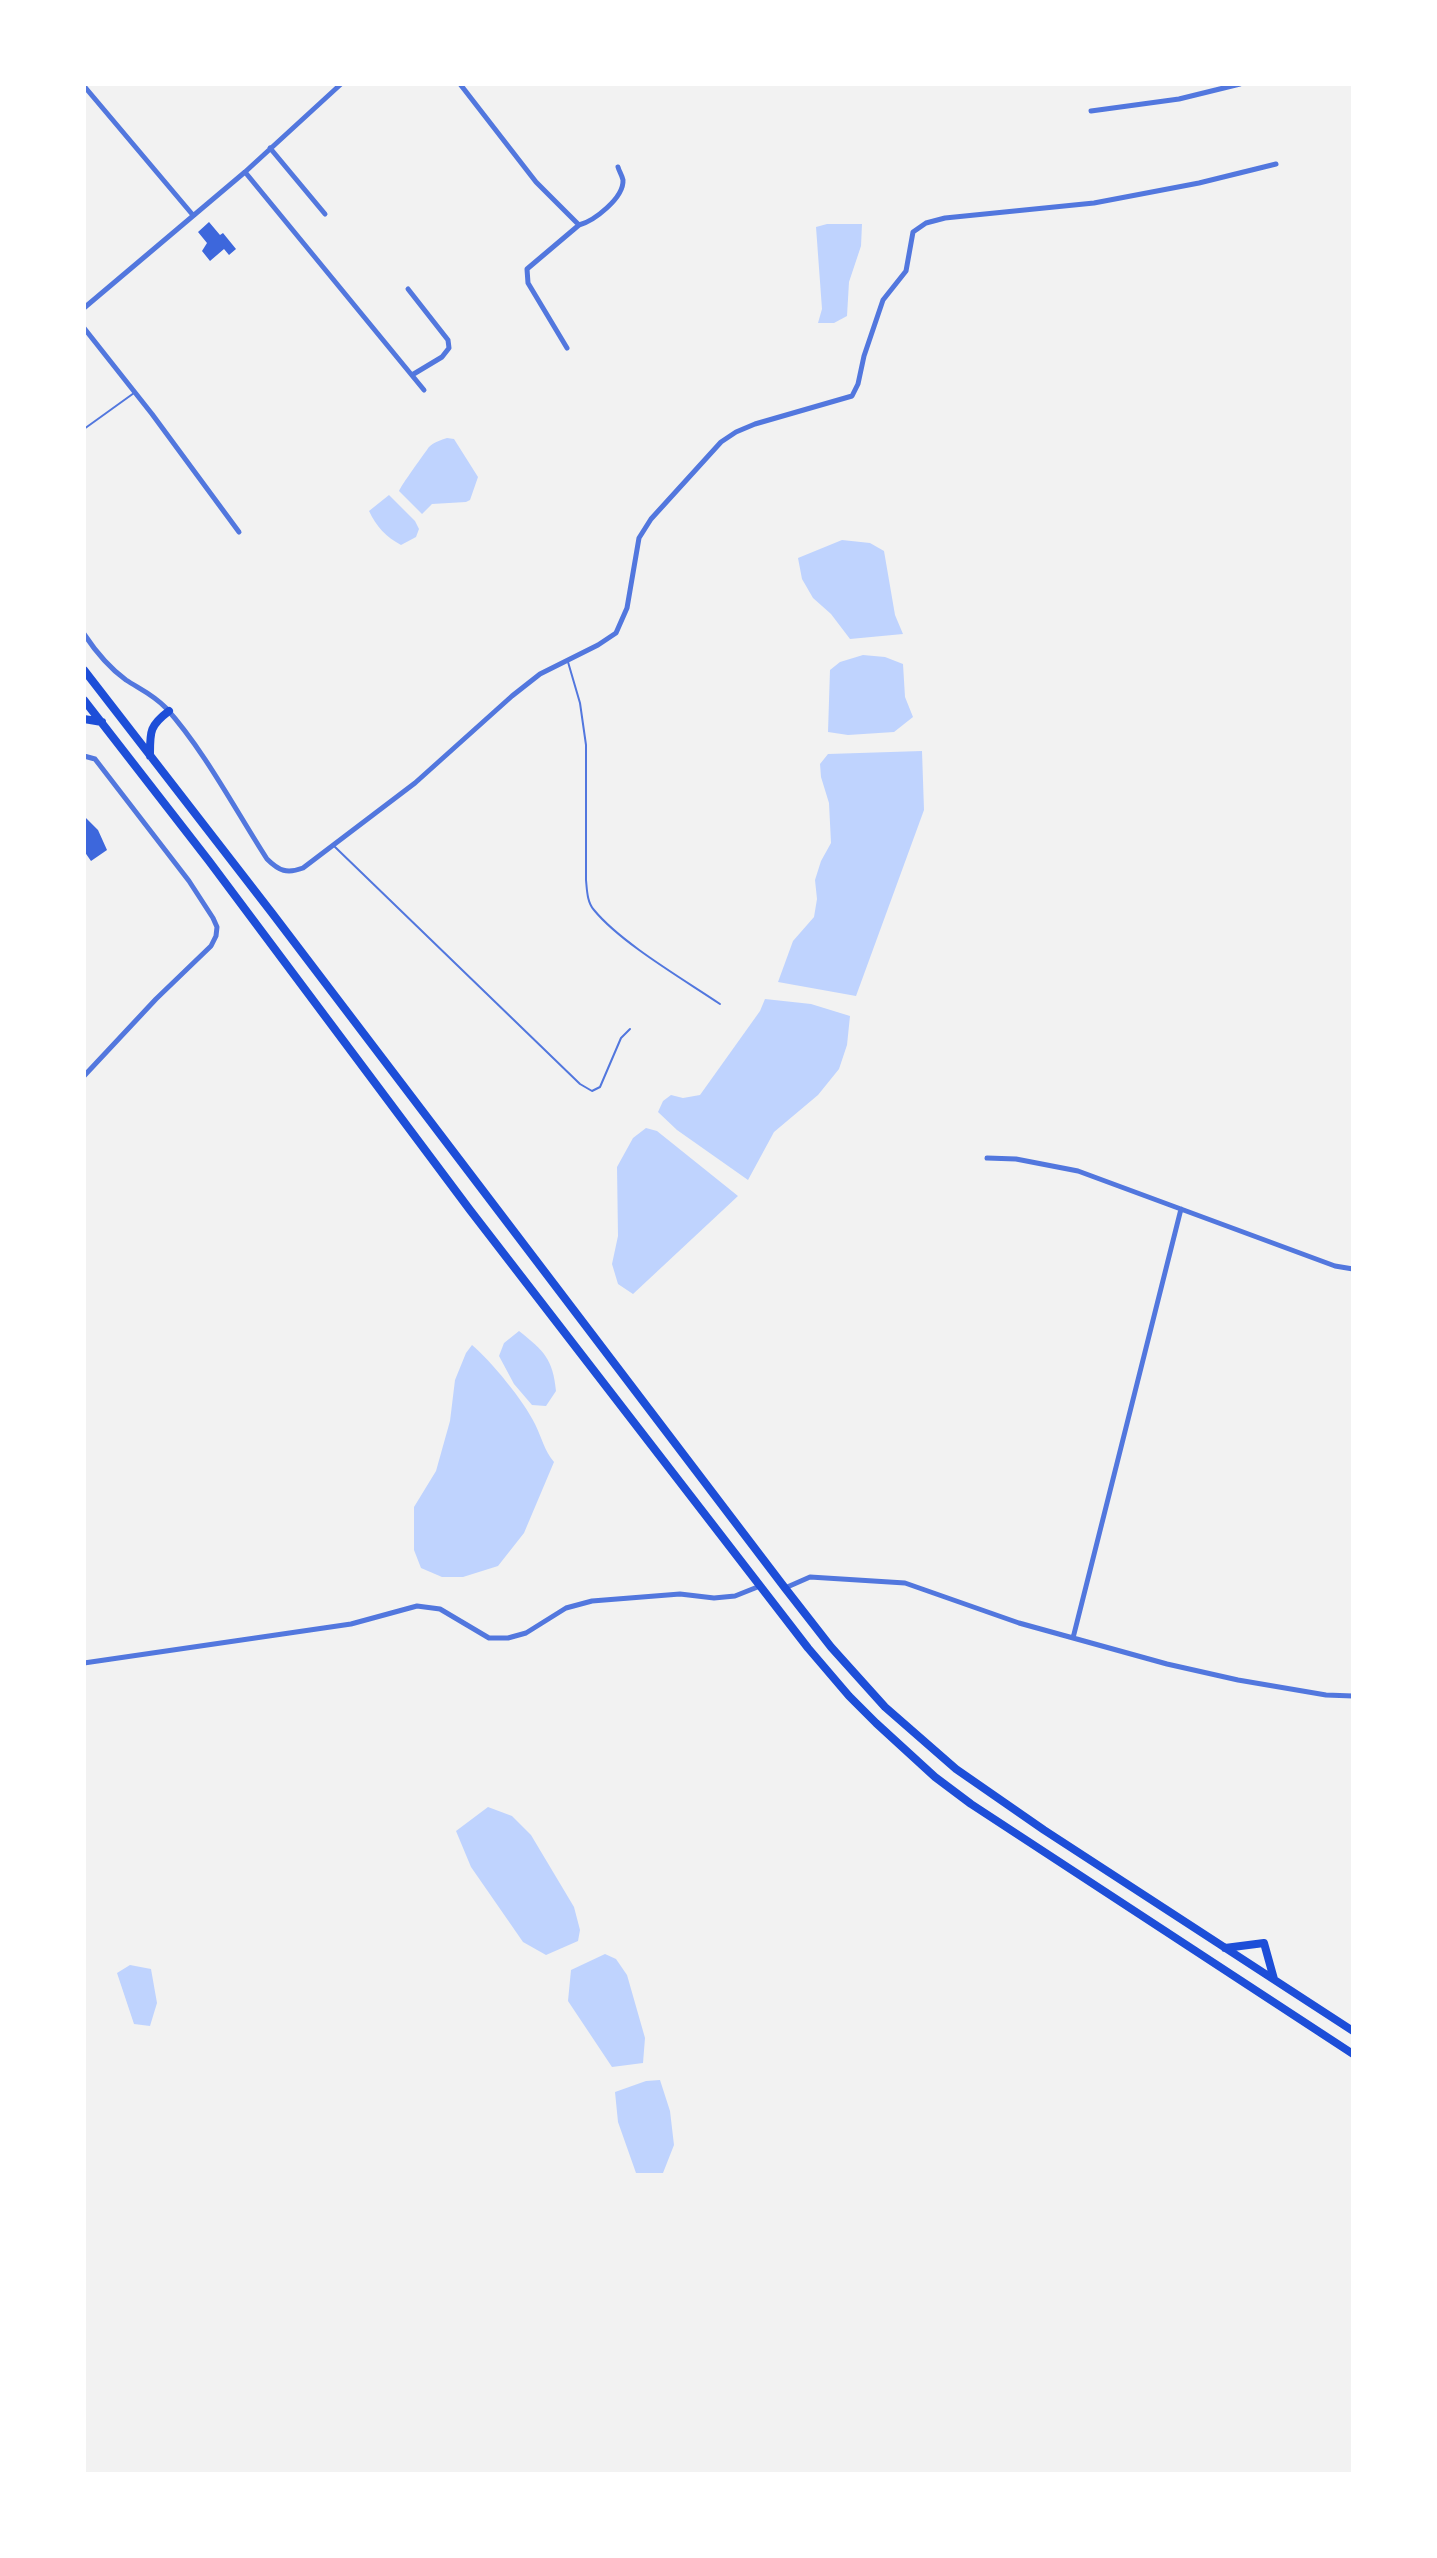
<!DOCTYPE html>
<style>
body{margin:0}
#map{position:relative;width:1437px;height:2558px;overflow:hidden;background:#f2f2f2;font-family:Spectral,serif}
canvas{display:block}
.frame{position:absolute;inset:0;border:86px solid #fff;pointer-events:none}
</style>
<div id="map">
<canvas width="1437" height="2558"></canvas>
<div class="frame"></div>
</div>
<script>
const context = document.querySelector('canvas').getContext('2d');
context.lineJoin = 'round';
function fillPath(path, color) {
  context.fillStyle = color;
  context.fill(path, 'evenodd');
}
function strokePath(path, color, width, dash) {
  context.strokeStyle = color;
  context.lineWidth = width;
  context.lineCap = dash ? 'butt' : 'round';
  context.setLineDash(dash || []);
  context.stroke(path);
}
const water = new Path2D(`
 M827 224H862L861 246 849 282 847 316 834 323H818L822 309 816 227Z
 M447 438 454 439 478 477 470 500 466 502 432 504 422 514 399 491C400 487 426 451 429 447 434 442 441 440 447 438Z
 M389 495 415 521 419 529 416 537 401 545C386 537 376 526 369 511Z
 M842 540 870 543 884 551 895 615 903 634 850 639 831 614 813 598 802 579 798 558Z
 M863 655 885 657 903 664 905 697 913 717 894 732 848 735 828 732 830 670 840 662Z
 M922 751 924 810 856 996 778 982 793 941 814 917 817 899 815 880 821 861 831 843 829 803 821 777 820 764 828 754Z
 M765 999 811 1004 850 1016 847 1045 839 1069 818 1095 774 1132 748 1180 677 1130 658 1112 663 1101 671 1095 683 1098 700 1095 760 1011Z
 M646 1128 657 1131 738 1196 633 1294 618 1284 612 1264 618 1236 617 1167 633 1138Z
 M519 1331C544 1351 553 1359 556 1391L546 1406 532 1405 514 1384 499 1356 504 1343Z
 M472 1345C491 1361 524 1401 535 1424 542 1438 544 1450 554 1462L524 1533 498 1566 463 1577H442L421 1568 414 1550V1507L436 1471 450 1421 455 1380 466 1353Z
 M488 1807 512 1816 531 1835 574 1907 580 1930 578 1941 546 1955 523 1942 471 1867 456 1831Z
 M605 1954 616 1959 627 1975 645 2038 643 2063 612 2067 568 2001 571 1970Z
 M130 1965 151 1969 157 2003 150 2026 134 2024 117 1973Z
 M660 2080 670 2111 674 2145 663 2173H636L618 2122 615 2092 646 2081Z`);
const building = new Path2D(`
 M209 222 220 235 223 233 236 249 229 255 224 249 210 261 202 251 207 243 198 232Z
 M84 816 98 830 107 850 91 861 84 851Z`);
const service = new Path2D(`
 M84 429 134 393
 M568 662 580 703 586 745V880C587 890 587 902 594 910 621 943 683 979 720 1004
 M334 846 580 1084 592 1091 600 1087 621 1038 630 1029`);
const minor = new Path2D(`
 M460 84 536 182 579 225 527 269 528 283 567 348
 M84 86 192 214
 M1091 111 1179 99 1240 84
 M270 148 325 214
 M245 172 424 390
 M579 225C594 221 624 198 623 180 622 175 619 171 618 167
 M408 289 448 340 449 348 442 357 412 375
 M84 308 245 172 341 84
 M84 328 152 414 239 532
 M84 634C96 652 108 667 126 680 140 689 154 695 166 708 204 750 236 811 267 859 279 871 287 874 303 868L415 783 512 696 540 674 598 645 616 633 627 608 639 538 651 519 721 442 736 432 755 424 852 396 858 384 864 356 883 300 906 271 913 232 926 223 945 218 1094 203 1199 183 1276 164
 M84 756 95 759 189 881 213 918 217 927 216 936 211 946 156 999 84 1076
 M987 1158 1016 1159 1078 1171 1335 1266 1353 1269
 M785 1588 810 1577 905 1583 1019 1623 1167 1664 1238 1680 1326 1695 1353 1696
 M1073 1638 1181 1209
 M84 1663 351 1624 417 1606 440 1609 489 1638H508L526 1633 566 1608 592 1601 680 1594 714 1598 735 1596 760 1586`);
const primary = new Path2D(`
 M84 670 272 913 785 1588 831 1647 885 1707 956 1769 1044 1830 1353 2031
 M84 700 209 861 470 1210 808 1648 849 1696 876 1723 935 1777 971 1804 1353 2054
 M84 719 102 722
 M150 756C150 732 149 726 169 711
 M1225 1948 1264 1943 1274 1979`);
fillPath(water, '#bfd3fe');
fillPath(building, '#3d67dc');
strokePath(service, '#5277de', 2);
strokePath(minor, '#5277de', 5);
strokePath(primary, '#1d4ed8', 8);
</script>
